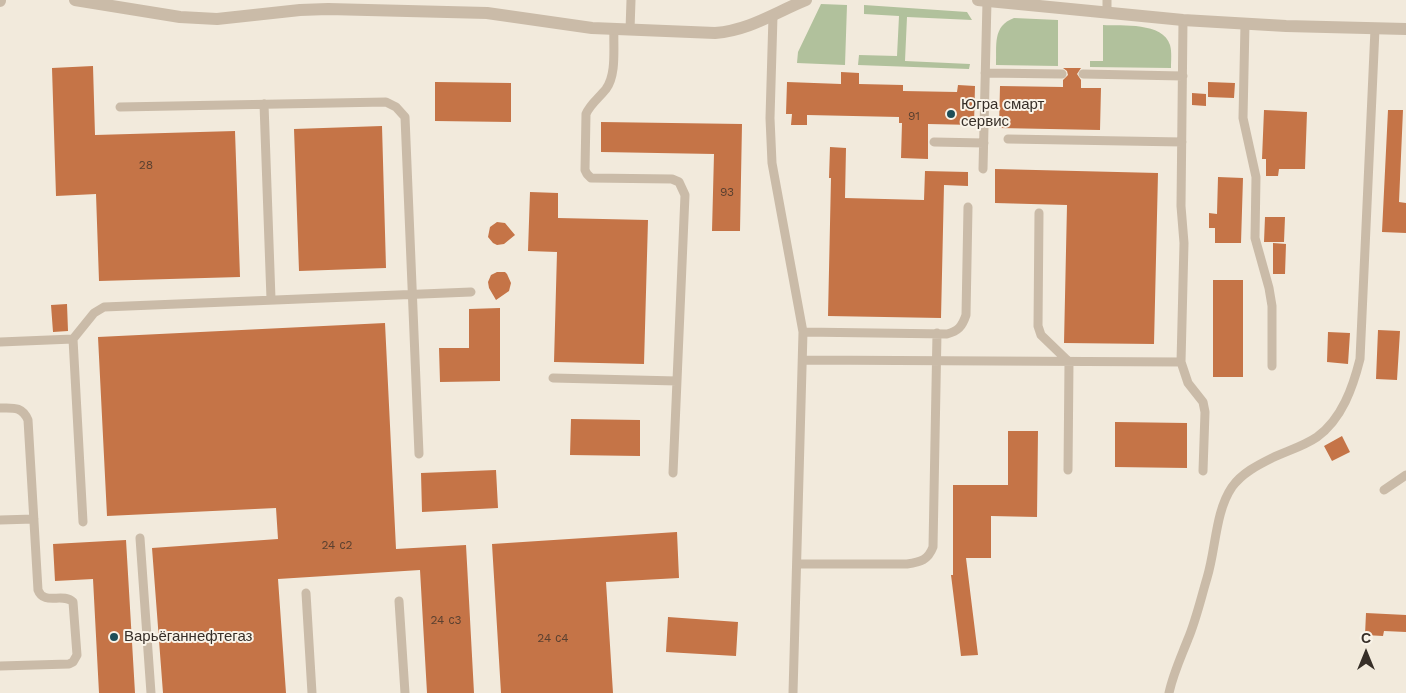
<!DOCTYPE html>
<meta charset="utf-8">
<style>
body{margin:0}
#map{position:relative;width:1406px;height:693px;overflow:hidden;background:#f2eadc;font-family:"Work Sans",sans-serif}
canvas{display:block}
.north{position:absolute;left:1341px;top:628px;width:50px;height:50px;-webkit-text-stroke:4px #faf4e9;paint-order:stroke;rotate:0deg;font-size:14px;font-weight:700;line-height:20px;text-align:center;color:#372f28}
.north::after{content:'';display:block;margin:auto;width:18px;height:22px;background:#372f28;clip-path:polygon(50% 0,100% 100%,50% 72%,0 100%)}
</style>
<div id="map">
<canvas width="1406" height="693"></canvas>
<div class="north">С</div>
</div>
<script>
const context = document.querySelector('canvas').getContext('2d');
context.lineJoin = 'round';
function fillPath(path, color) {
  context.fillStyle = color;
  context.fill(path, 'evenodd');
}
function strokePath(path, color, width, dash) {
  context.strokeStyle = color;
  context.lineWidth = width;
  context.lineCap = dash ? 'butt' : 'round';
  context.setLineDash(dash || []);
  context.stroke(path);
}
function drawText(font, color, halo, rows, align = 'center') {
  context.font = font + ' "Work Sans",sans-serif';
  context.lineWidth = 4;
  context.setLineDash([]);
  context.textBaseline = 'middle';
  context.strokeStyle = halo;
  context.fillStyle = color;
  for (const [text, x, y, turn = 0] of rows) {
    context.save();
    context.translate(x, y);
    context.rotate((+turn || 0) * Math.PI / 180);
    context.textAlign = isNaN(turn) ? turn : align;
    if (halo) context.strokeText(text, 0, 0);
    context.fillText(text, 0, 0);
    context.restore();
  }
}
const green = new Path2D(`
 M821 4 847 5 845 65 797 63 798 52Z
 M864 5 967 12 972 20 907 17 905 61 970 64 969 69 858 65 859 55 897 56 899 16 864 14Z
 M1014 18 1058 20V66L996 65C997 46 992 26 1014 18Z
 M1103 25C1122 26 1163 22 1170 45 1172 52 1171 61 1171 68L1090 67V61H1103Z`);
const building = new Path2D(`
 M93 66 95 135 235 131 240 277 99 281 96 194 56 196 52 68Z
 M1063 68H1081L1077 74 1081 80V88H1101L1100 130 999 128 1000 86 1063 87V80L1068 75 1067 71Z
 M841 72 859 73V84L903 85V91L957 92 958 85 975 86 974 125 928 124V159L901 158 902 123H899V117L807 115V125H791L792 114H786L787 82 841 84Z
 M435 82 511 83V122L435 121Z
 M1208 82 1235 83 1234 98 1208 97Z
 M1192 93 1206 94V106L1192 105Z
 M1264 110 1307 112 1305 169H1279L1278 176H1266V159H1262Z
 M1388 110H1403L1399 202 1406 203V233L1382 232Z
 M601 122 742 124 740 231H712L714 154 601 152Z
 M382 126 386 268 299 271 294 129Z
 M830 147 846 148 845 198 924 200 925 171 968 172V186L944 185 941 318 828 316 831 178H829Z
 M995 169 1158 173 1154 344 1064 343 1067 205 995 203Z
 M1218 177 1243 178 1241 243H1215V228H1209V213L1217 214Z
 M530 192 558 193V218L648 220 644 364 554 362 557 252 528 251Z
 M1265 217H1285L1284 242H1264Z
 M497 222 505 223 515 235 504 244 497 245 493 243 488 237 490 227Z
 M1273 243 1286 244 1285 274H1273Z
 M497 272H505L507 274 511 283 509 291 496 300 489 288 488 282 491 275Z
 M1213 280H1243V377H1213Z
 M67 304 68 331 53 332 51 305Z
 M500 308V381L440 382 439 348H469V309Z
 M385 323 396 549 466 545 474 693H427L420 570 278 579 286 693H163L152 548 278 539 276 508 107 516 98 337Z
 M1378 330 1400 331 1397 380 1376 379Z
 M1328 332 1350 333 1348 364 1327 362Z
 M571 419 640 420V456L570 455Z
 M1115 422 1187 423V468L1115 467Z
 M1008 431H1038L1037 517 991 516V558H966L978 655 961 656 951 575H953V485H1008Z
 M1342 436 1350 452 1332 461 1324 446Z
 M496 470 498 508 422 512 421 473Z
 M677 532 679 578 606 582 613 693H501L492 544Z
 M126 540 135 693H99L93 579 55 581 53 544Z
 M1366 613 1406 615V632L1384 631 1383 636 1365 635Z
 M668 617 738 622 736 656 666 652Z`);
const lane = new Path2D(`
 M1107 13V0
 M773 16 770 118 772 163 803 332 793 693
 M1183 20 1181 206 1184 243 1181 362 1188 383 1203 402 1205 412 1203 471
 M1245 24 1243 118 1256 177 1255 238 1269 288 1272 306V366
 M614 29C613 47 617 74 606 89 599 98 590 104 586 114L585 170 587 174 591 178 672 179 679 182 685 195 673 473
 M630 30 631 0
 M985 73 1062 74
 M1083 74 1183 76
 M264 104 271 299
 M120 107 386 102 396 107 405 117 419 454
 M1008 139 1182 142
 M934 142 984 143
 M983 169 987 1
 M1039 213 1038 326 1041 335 1069 362 1068 470
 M803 332 947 334C958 331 962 327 966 315L968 207
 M0 342 73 339
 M803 360 1181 362
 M553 378 677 381
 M0 408C13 408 22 406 28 420L38 590C44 606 63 592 73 602L77 655 73 662 69 664 0 666
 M1384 490 1406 475
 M0 520 34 519
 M83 522 73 339 94 313 104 307 471 292
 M140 538 151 693
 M797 564H907C921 562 928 560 933 547L937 333
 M306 593 312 693
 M399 601 405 693
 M1169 693C1173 674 1181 657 1188 639 1196 620 1201 598 1207 578 1216 549 1215 512 1232 487 1242 473 1258 465 1272 458 1287 451 1304 446 1317 437 1342 419 1353 387 1360 359L1375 29`);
const street = new Path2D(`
 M75 0 180 17 217 19 300 10 328 9 487 13 592 28 715 33C750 30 774 13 806 0
 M978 0 1183 20 1286 26 1406 29
 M0 1V0`);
const markers = [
 [951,114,5,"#1e4e58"],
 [114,637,5,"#1e4e58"]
];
const numberNames = [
 ["91",914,116],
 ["28",146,165],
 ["93",727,192],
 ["24 с2",337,545],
 ["24 с3",446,620],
 ["24 с4",553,638]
];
const poiNames = [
 ["Югра смарт",961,105],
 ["сервис",961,122],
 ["Варьёганнефтегаз",124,637]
];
fillPath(green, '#b1c19c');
fillPath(building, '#c57447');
strokePath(lane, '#cabba8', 9);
strokePath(street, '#cabba8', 12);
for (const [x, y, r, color] of markers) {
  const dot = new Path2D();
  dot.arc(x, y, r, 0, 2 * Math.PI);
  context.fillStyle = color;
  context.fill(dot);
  strokePath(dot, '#faf4e9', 2);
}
drawText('12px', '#5a4030', null, numberNames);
drawText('15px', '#372f28', '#faf4e9', poiNames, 'left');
</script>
